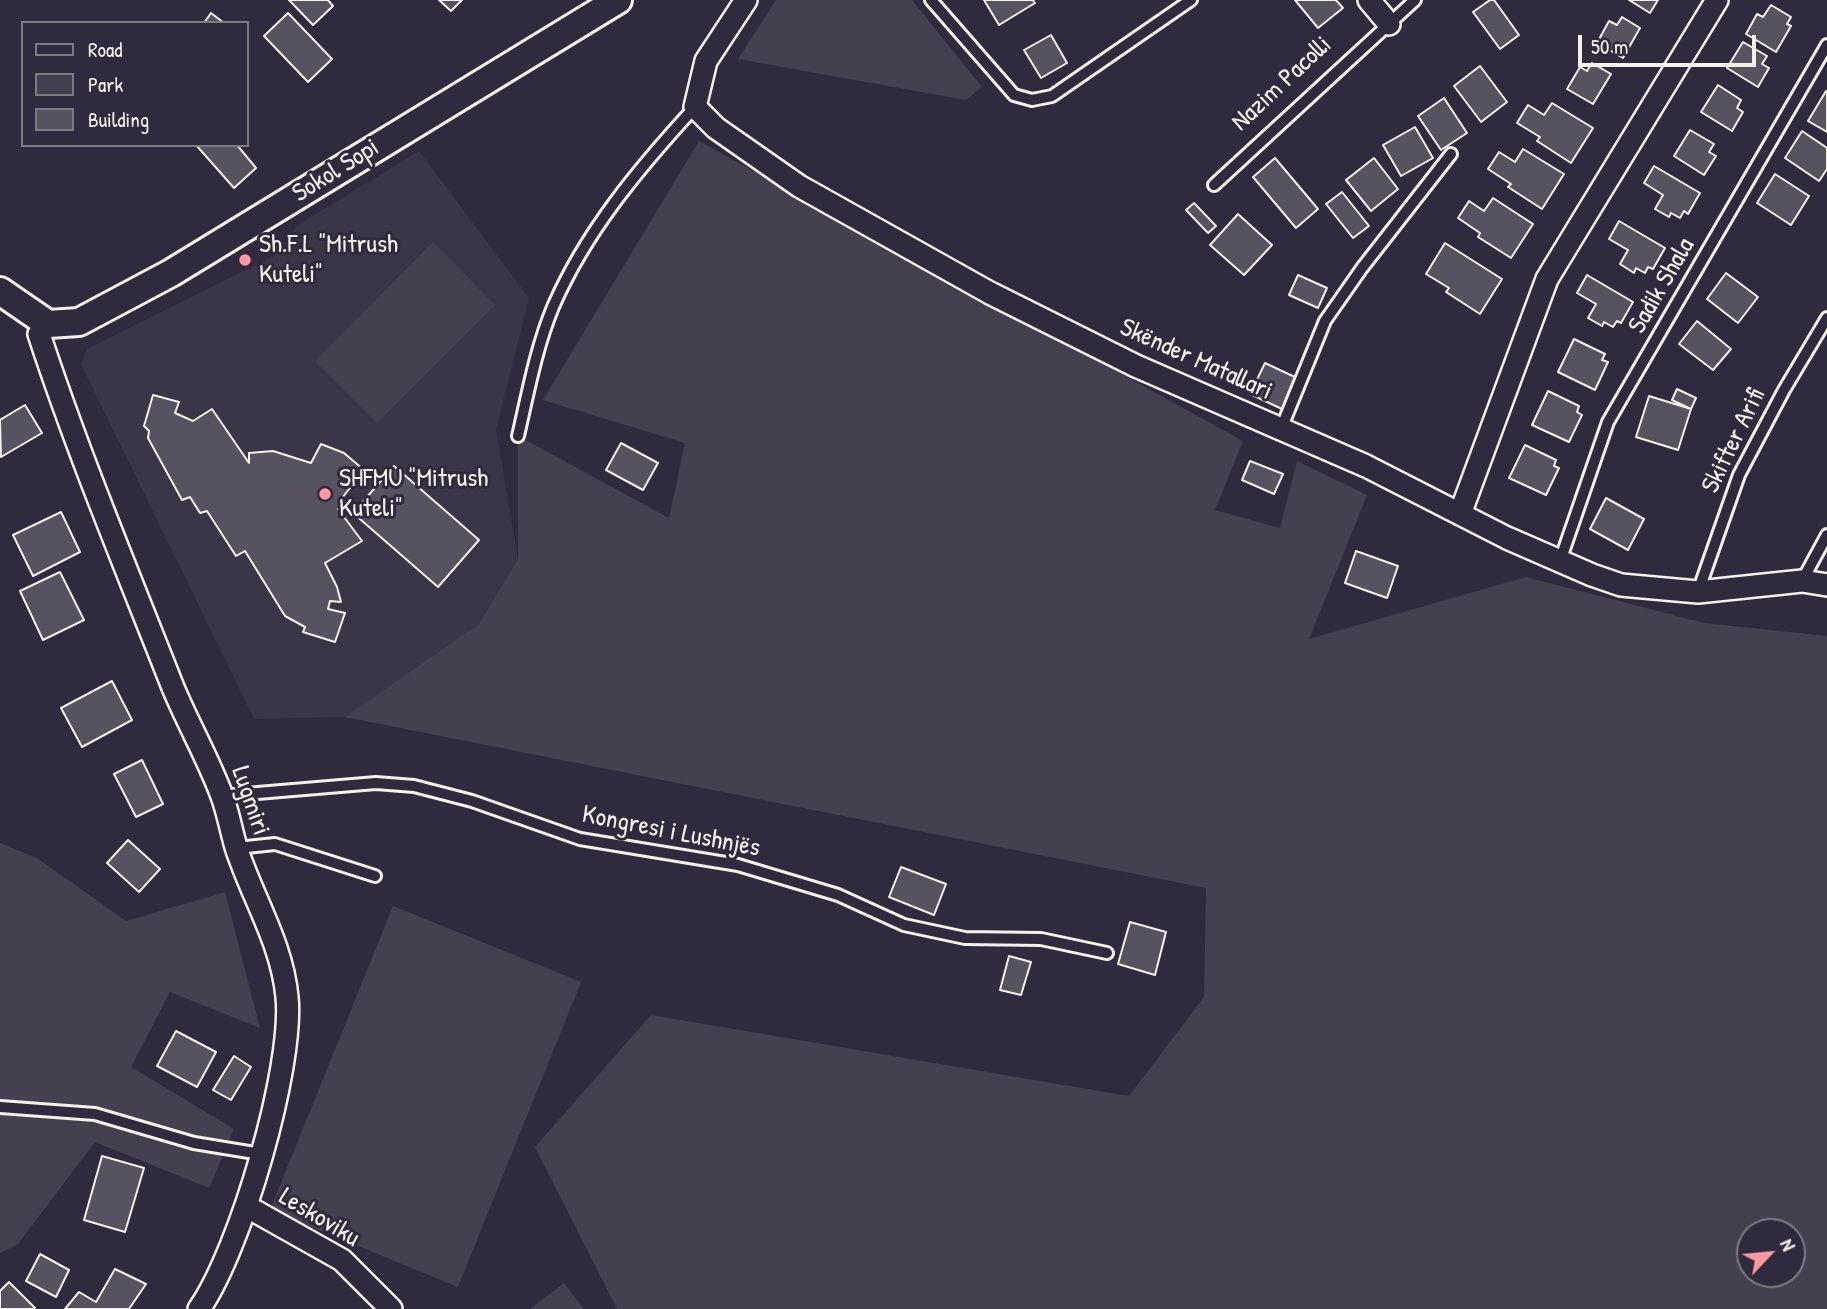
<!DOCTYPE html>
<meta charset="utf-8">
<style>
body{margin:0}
#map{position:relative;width:1827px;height:1309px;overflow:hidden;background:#2f2a3d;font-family:"Patrick Hand",sans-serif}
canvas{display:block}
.legend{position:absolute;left:21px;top:21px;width:228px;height:126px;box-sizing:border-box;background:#2f2a3d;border:2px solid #7e7a81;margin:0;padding:9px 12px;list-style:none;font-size:21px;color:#f4f1e8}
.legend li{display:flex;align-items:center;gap:14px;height:35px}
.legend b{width:35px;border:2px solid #7e7a81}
.north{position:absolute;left:1736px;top:1218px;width:70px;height:70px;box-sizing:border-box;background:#2f2a3d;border:2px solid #7e7a81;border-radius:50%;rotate:64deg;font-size:19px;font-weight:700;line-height:28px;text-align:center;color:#f4f1e8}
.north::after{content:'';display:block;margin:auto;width:24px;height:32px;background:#ff9aa2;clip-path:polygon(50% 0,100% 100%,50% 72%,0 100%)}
.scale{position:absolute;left:1578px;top:35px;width:178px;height:32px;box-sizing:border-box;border:4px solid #f4f1e8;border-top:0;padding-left:9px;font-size:21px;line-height:24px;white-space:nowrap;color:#f4f1e8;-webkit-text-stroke:5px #2f2a3d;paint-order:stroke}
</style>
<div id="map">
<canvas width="1827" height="1309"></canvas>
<ul class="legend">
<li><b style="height:9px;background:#2f2a3d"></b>Road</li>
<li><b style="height:19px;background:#454050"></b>Park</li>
<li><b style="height:19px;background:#56525f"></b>Building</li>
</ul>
<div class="north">N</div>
<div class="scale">50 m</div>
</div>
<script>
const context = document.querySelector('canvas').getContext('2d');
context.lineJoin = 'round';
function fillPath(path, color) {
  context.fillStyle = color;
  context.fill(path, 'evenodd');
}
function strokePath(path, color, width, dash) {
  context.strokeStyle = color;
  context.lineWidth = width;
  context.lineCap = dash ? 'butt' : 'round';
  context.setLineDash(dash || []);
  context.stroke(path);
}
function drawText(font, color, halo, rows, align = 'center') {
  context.font = font + ' "Patrick Hand",sans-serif';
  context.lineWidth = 6;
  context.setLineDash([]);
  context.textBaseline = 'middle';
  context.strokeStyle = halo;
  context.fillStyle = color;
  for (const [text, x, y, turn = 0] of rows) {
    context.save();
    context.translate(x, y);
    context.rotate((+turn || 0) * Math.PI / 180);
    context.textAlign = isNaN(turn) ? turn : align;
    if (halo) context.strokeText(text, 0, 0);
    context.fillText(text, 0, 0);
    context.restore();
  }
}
const built = new Path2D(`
 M419 151 529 298 496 429 518 559 479 625 345 717 254 719 81 364 87 349 274 256 298 225Z`);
const green = new Path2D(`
 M776 0H912L982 87 966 100 738 59Z
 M699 141 1243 441 1215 510 1280 528 1297 461 1367 495 1309 639 1526 577 1704 623 1827 636V1309H617L535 1147 651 1015 1129 1096 1204 997 1206 888 345 717 479 624 518 559V436L669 518 685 443 543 400ZM1750 1232H1792V1274H1750Z
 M433 242 495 305 377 423 315 361Z
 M0 843 37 858 126 921 225 892 260 1028 170 992 131 1067 234 1129 209 1188 95 1142 18 1244 0 1253Z
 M393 906 581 982 458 1287 270 1210Z
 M564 1283 584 1309H530Z`);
const building = new Path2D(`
 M289 0H328L333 6 313 25Z
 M439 0H462L451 11Z
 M984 0H1033L1035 3 999 25Z
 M1295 0H1336L1343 8 1318 28Z
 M1490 0H1494L1519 35 1500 49 1473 12Z
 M1629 0H1658L1650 13Z
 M1771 5 1791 17 1787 24 1791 26 1776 52 1746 34 1757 14 1763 17Z
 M211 13 224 23H204Z
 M288 13 332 59 308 82 264 36Z
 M1622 17 1640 28 1623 58 1597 43 1609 21 1617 25Z
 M1051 35 1067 63 1041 78 1024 50Z
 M1743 42 1767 56 1762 64 1769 68 1758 87 1727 68Z
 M1592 63 1611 74 1593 104 1567 89 1580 67 1587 71Z
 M1480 66 1507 102 1481 122 1454 86Z
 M1718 85 1741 100 1737 108 1743 112 1732 131 1701 112Z
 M1826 91 1827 92V132L1808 121Z
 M1444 98 1467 133 1441 150 1418 116Z
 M1552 103 1593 128 1571 163 1537 141 1540 137 1517 123 1528 105 1544 115Z
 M1415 127 1433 158 1401 176 1383 145Z
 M1690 130 1714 144 1709 152 1716 156 1704 175 1674 156Z
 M1802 131 1827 148V169L1819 181 1785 158Z
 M196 145H237L256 168 234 188Z
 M1523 149 1564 174 1542 209 1508 187 1511 184 1488 169 1499 152 1515 162Z
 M1275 158 1318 209 1296 228 1253 177Z
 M1374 158 1398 189 1371 211 1346 180Z
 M1654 166 1700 193 1688 214 1684 211 1680 218 1671 213 1669 217 1655 209 1663 195 1644 183Z
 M1775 174 1809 196 1791 225 1757 203Z
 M1342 192 1369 226 1353 238 1326 204Z
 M1493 198 1533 224 1511 258 1478 237 1480 233 1458 218 1469 201 1484 211Z
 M1194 203 1216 226 1208 233 1186 210Z
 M1238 214 1272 245 1244 275 1210 245Z
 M1619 221 1665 248 1653 269 1648 267 1645 273 1636 268 1634 273 1620 264 1628 250 1609 239Z
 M1445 243 1502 279 1480 314 1446 292 1449 288 1426 274Z
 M1726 273 1758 297 1738 323 1707 299Z
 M1298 275 1327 288 1318 308 1289 295Z
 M1587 275 1633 302 1621 323 1617 321 1613 327 1604 322 1602 326 1588 318 1596 304 1577 293Z
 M1697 321 1731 349 1713 370 1679 344Z
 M1574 339 1605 354 1602 360 1608 362 1595 390 1558 372Z
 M1265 363 1297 378 1282 409 1250 394Z
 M1677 389 1696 398 1691 409 1672 400Z
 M1548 391 1579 406 1577 412 1582 415 1569 442 1532 425Z
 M153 395 179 402 175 413 193 421 212 409 249 463V453L273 451 311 463 321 444 344 453 364 470 342 498 345 502 338 509 362 541 325 563 337 587 341 602 330 601 328 609 345 613 335 642 303 632 305 627 285 616 245 551 236 556 207 511 200 513 190 497 182 500 148 438 149 431 144 426Z
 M1649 396 1691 409 1678 450 1636 437Z
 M25 405 42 433 1 457 0 420Z
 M621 443 658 463 643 490 606 470Z
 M1525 445 1556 460 1554 466 1559 468 1546 495 1509 478Z
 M1250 461 1283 474 1274 494 1242 480Z
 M394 466 479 540 438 587 353 513Z
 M1606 498 1644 519 1628 550 1590 529Z
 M61 512 80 552 33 576 13 535Z
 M1356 551 1398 566 1387 598 1345 583Z
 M60 572 84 620 43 640 20 591Z
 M112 681 132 720 82 747 61 708Z
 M142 760 163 804 136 817 114 774Z
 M128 840 160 869 139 892 107 863Z
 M901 867 946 884 934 915 889 897Z
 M1130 922 1166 932 1155 975 1118 964Z
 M1009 956 1031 962 1021 995 1000 990Z
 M176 1031 216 1052 197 1087 157 1066Z
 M234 1056 251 1067 231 1100 213 1090Z
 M102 1156 144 1168 125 1232 84 1220Z
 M40 1254 69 1270 56 1297 26 1281Z
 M115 1269 146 1284 129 1309H65L79 1292 96 1302Z
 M9 1282 35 1308 33 1309H0V1291Z`);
const service = new Path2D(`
 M931 0 1014 95 1032 100 1052 96 1191 0
 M1214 185 1415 0
 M1281 429 1325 321 1362 268 1451 154
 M518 436C528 393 536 348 553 307 586 231 639 168 695 107
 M1560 561 1608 422 1827 45
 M1802 581 1827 535
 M1698 592 1739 475 1784 390 1827 318
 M222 796 376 783 414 786 472 801 580 839 738 865 838 895 904 925 965 938 1041 939 1107 953
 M237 848 275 844 375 876
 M0 1107 95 1114 194 1143 261 1154`);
const minor = new Path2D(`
 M746 0 706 61 695 107 716 128 799 186 990 293 1136 366 1366 466 1507 538 1592 575 1621 585 1698 592 1802 581 1827 585
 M1369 0 1389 24
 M48 324 39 334C78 453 126 568 172 685 187 722 208 758 222 796 228 812 231 830 236 847 252 897 282 943 287 997 294 1067 240 1251 199 1309
 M1460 514 1547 279 1717 0
 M246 1206 342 1260 391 1309`);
const tertiary = new Path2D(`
 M0 291 48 324 79 322 171 273 618 0`);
const markers = [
 [245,260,7,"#ff9aa2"],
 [325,494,7,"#ff9aa2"]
];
const streetNames = [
 ["Nazim Pacolli",1282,84,-43],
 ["Sokol Sopi",336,171,-32],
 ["Sadik Shala",1662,286,-60],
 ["Skënder Matallari",1196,360,24],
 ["Skifter Arifi",1734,441,-64],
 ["Lugmiri",250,801,71],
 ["Kongresi i Lushnjës",671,832,11],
 ["Leskoviku",319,1218,31]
];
const poiNames = [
 ["Sh.F.L \"Mitrush",259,245],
 ["Kuteli\"",259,275],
 ["SHFMU \"Mitrush",339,479],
 ["Kuteli\"",339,509]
];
fillPath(built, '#3b3647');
fillPath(green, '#454050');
fillPath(building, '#56525f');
strokePath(building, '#f4f1e8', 2);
strokePath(service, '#f4f1e8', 16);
strokePath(minor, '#f4f1e8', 26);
strokePath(tertiary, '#f4f1e8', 32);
strokePath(service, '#2f2a3d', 10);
strokePath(minor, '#2f2a3d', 21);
strokePath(tertiary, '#2f2a3d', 26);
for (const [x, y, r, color] of markers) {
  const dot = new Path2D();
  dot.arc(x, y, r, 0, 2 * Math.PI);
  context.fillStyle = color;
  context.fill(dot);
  strokePath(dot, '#2f2a3d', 2.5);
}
drawText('26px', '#f4f1e8', '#2f2a3d', streetNames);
drawText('26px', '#f4f1e8', '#2f2a3d', poiNames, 'left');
</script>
